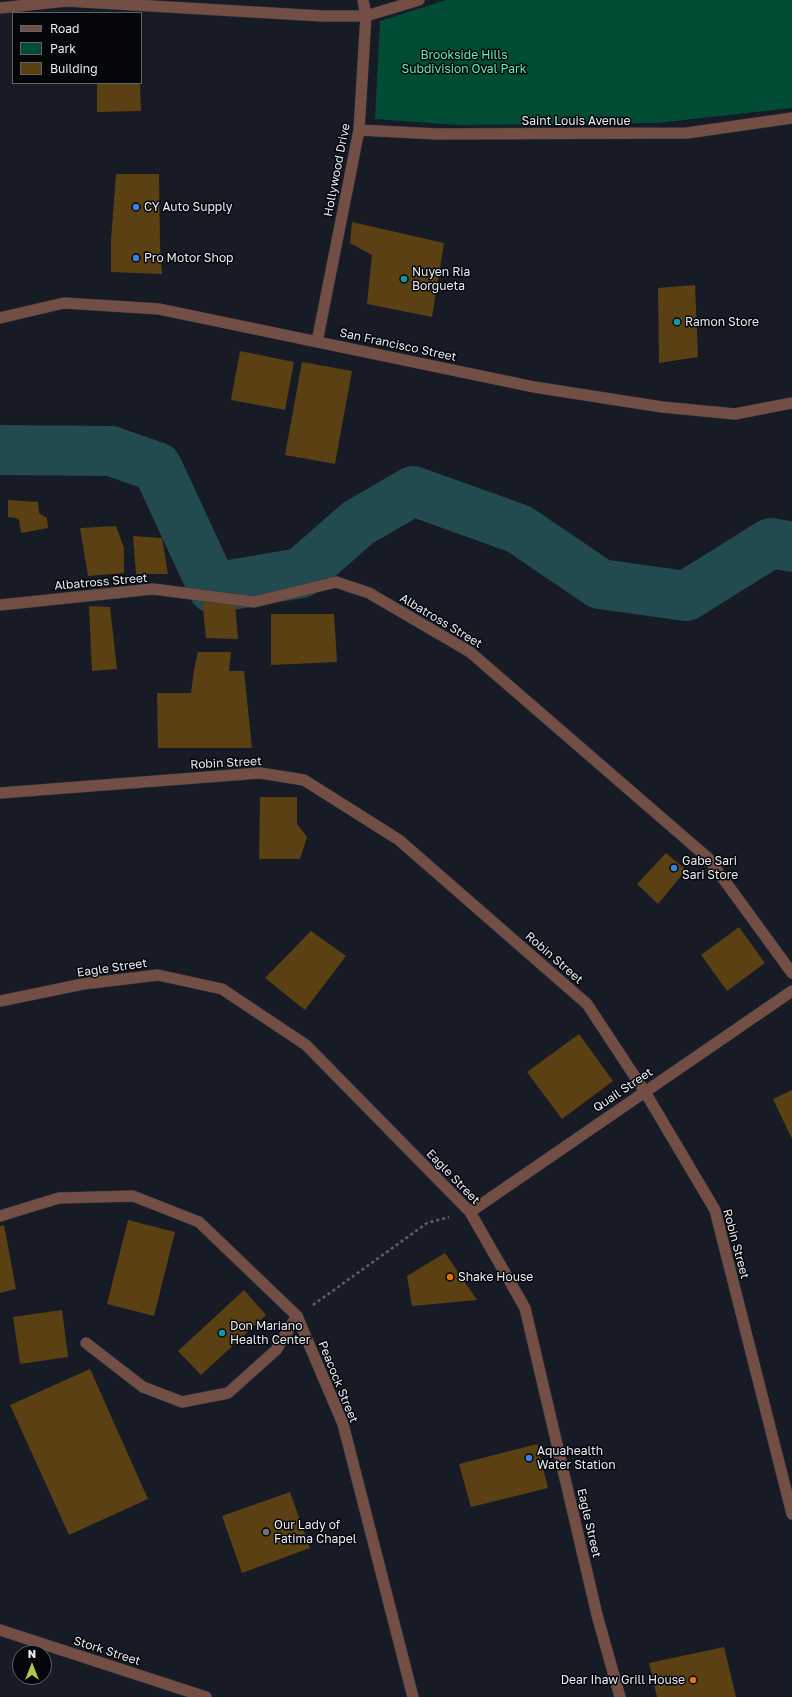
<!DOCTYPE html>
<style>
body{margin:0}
#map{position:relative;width:792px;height:1697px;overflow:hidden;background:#161b26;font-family:"Golos Text",sans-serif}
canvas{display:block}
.legend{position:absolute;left:12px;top:12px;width:130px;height:72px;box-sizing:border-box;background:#04060a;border:1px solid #5f6267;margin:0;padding:5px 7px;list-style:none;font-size:12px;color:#e8ebf3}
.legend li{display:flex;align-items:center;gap:8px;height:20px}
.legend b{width:20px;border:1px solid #5f6267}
.north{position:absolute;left:12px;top:1645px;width:40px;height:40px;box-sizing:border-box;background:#04060a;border:1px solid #5f6267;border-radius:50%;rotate:0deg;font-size:11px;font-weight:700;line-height:16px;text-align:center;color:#e8ebf3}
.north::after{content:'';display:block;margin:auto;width:14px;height:18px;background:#b5c24a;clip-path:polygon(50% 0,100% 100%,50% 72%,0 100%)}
</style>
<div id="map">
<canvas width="792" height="1697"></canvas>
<ul class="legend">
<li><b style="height:5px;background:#734e45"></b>Road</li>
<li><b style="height:11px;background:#004c35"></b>Park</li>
<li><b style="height:11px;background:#5a4012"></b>Building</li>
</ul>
<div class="north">N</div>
</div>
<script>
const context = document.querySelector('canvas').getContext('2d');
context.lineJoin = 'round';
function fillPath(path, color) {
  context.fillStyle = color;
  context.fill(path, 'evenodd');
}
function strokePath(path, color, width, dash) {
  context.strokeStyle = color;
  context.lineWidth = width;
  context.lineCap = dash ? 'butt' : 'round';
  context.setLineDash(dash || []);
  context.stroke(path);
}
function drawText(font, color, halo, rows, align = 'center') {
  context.font = font + ' "Golos Text",sans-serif';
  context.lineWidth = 3;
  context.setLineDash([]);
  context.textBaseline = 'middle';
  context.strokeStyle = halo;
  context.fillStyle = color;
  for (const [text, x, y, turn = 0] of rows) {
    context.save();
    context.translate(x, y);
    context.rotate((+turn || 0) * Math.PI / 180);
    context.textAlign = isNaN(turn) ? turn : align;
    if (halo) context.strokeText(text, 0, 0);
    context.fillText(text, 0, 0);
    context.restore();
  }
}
const green = new Path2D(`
 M446 0H792V108L657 123 457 125 375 119 380 21Z`);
const river = new Path2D(`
 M0 450 111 451 157 467 213 588 301 573 358 523 413 491 519 529 600 584 686 596 771 543 792 547`);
const building = new Path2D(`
 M97 83H140L141 111 97 112Z
 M116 174H159L160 244 162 274 111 272V240Z
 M352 222 444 243 432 317 367 304 372 255 350 243Z
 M695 285 698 357 659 363 658 288Z
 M240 351 294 362 285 410 231 400Z
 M302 362 352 371 335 464 285 455Z
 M8 500 38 502 39 513 47 518 48 528 21 533 19 520 16 518 8 517Z
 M116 526 124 548V573L88 576 80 528Z
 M133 536 162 538 168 574H136Z
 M202 598 235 604 238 639 206 638Z
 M89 606 110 607 117 669 92 671Z
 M271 614H334L337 662 271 665Z
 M198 652H231L229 671H244L252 748H158L157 693H191L194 670Z
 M260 797H297V824L307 837 300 859H259Z
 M666 853 686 870 658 904 637 884Z
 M739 927 765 963 727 991 701 955Z
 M311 931 346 956 305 1010 265 978Z
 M579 1034 613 1081 562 1119 527 1072Z
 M792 1090V1139L773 1099Z
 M128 1220 175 1232 154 1316 107 1304Z
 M4 1225 16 1289 0 1293V1226Z
 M445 1253 477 1300 412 1306 407 1276Z
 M244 1290 266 1315 201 1375 178 1351Z
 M62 1310 68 1357 20 1364 13 1317Z
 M90 1369 148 1499 69 1535 10 1405Z
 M537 1444 548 1488 471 1507 459 1464Z
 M290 1492 310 1548 242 1573 222 1516Z
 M724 1647 736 1697H657L649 1663Z`);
const path = new Path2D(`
 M313 1305 427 1223 449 1217`);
const service = new Path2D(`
 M86 1343 143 1387 182 1402 228 1393 276 1350 297 1316`);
const minor = new Path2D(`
 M0 8 66 1 322 16H366L419 0
 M359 130 436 134 687 133 792 118
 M0 318 64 303 159 309 534 387 662 407 735 414 792 403
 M317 342 359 130 366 16 363 0
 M0 605 153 589 254 602 336 582 369 593 470 652 708 858 792 973
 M0 793 260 773 304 780 399 840 587 1004 645 1092 715 1210 792 1514
 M0 1001 83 984 158 975 222 989 306 1045 470 1212 525 1308 597 1615 620 1697
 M470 1212 792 991
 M0 1216 59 1198 133 1196 199 1222 297 1316 343 1424 413 1697
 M0 1630 206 1697`);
const markers = [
 [136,207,4,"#3f7fe0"],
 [136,258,4,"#3f7fe0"],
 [404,279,4,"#0f9aa8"],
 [677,322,4,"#0f9aa8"],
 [674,868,4,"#3f7fe0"],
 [450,1277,4,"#e8710a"],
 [222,1333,4,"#0f9aa8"],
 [529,1458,4,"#3f7fe0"],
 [266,1532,4,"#6b7280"],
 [693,1680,4,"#e8710a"]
];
const parkNames = [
 ["Brookside Hills",464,55],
 ["Subdivision Oval Park",464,69]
];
const streetNames = [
 ["Saint Louis Avenue",576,121],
 ["Hollywood Drive",337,170,-79],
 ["San Francisco Street",398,345,12],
 ["Albatross Street",101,582,-5],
 ["Albatross Street",441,621,31],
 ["Robin Street",226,763,-3],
 ["Robin Street",554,958,41],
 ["Eagle Street",112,968,-8],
 ["Quail Street",623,1090,-34],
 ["Eagle Street",453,1177,46],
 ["Robin Street",736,1244,75],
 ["Peacock Street",338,1382,68],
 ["Eagle Street",589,1523,77],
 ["Stork Street",107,1651,18]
];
const poiNames = [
 ["CY Auto Supply",144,207],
 ["Pro Motor Shop",144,258],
 ["Nuyen Ria",412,272],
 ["Borgueta",412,286],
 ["Ramon Store",685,322],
 ["Gabe Sari",682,861],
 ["Sari Store",682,875],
 ["Shake House",458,1277],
 ["Don Mariano",230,1326],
 ["Health Center",230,1340],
 ["Aquahealth",537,1451],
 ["Water Station",537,1465],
 ["Our Lady of",274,1525],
 ["Fatima Chapel",274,1539],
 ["Dear Ihaw Grill House",685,1680,"right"]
];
fillPath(green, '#004c35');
strokePath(river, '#224b50', 50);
fillPath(building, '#5a4012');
strokePath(service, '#333843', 12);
strokePath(minor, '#333843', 12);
strokePath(path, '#5e626c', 2.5, [3, 3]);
strokePath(service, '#734e45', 11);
strokePath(minor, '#734e45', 11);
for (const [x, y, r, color] of markers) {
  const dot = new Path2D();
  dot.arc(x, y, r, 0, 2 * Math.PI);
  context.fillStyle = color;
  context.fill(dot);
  strokePath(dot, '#04060a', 1.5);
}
drawText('12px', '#5fefb8', '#04060a', parkNames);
drawText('12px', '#e8ebf3', '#04060a', streetNames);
drawText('12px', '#e8ebf3', '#04060a', poiNames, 'left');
</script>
